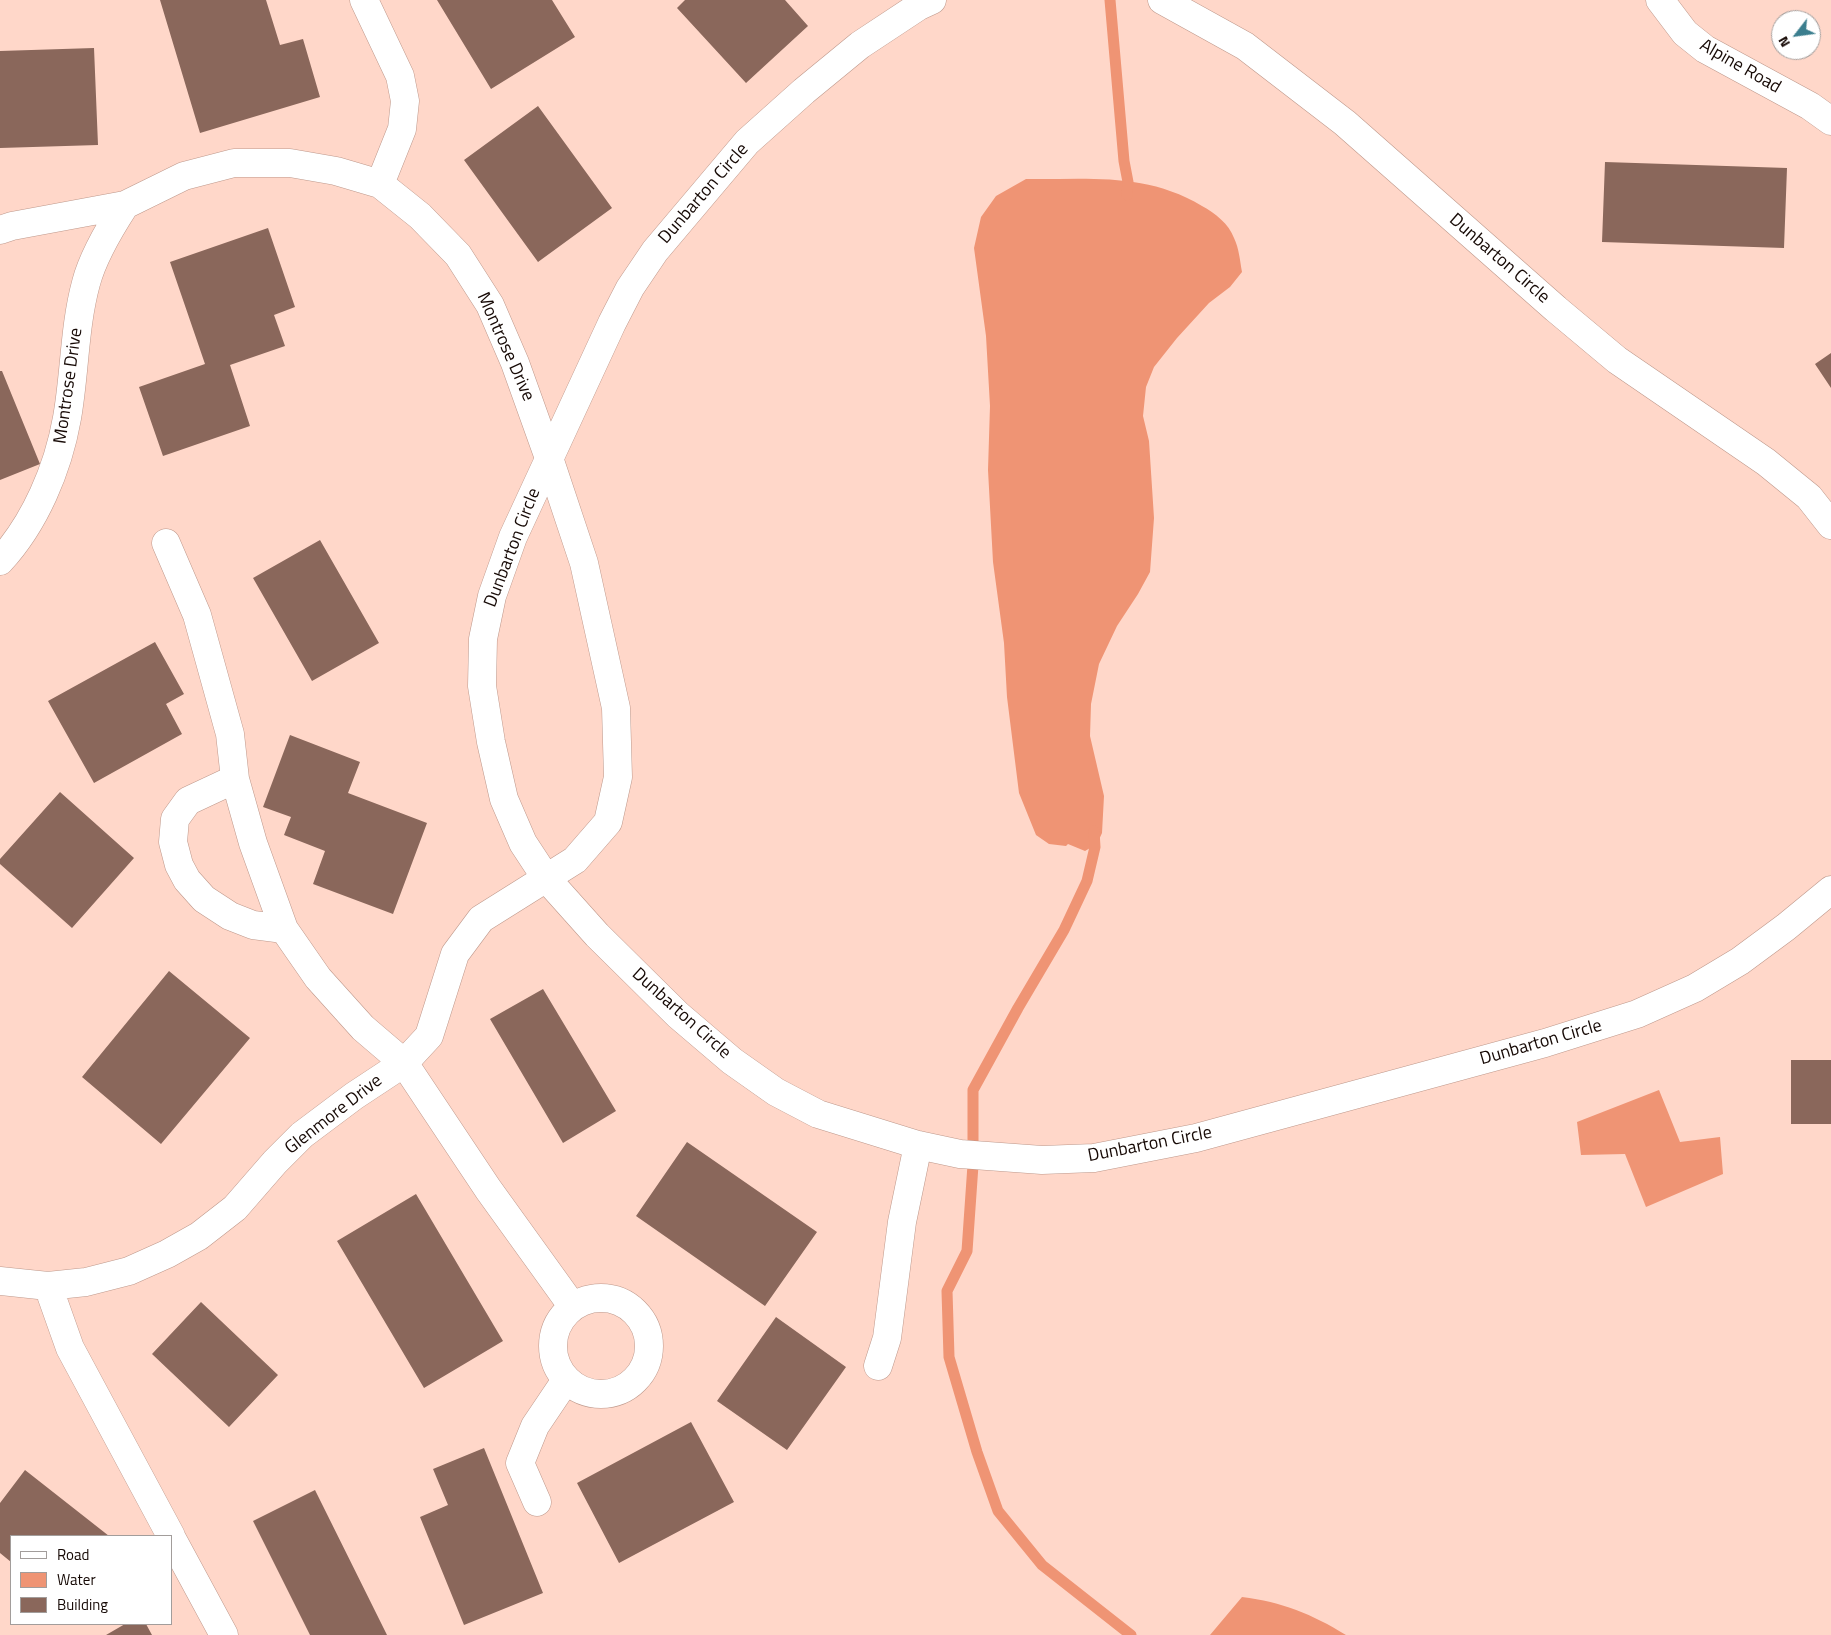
<!DOCTYPE html>
<style>
body{margin:0}
#map{position:relative;width:1831px;height:1635px;overflow:hidden;background:#ffd7c9;font-family:"Titillium Web",sans-serif}
canvas{display:block}
.legend{position:absolute;left:10px;top:1535px;width:162px;height:90px;box-sizing:border-box;background:#fff;border:1px solid #a29d9b;margin:0;padding:6px 9px;list-style:none;font-size:15px;color:#160905}
.legend li{display:flex;align-items:center;gap:10px;height:25px}
.legend b{width:25px;border:1px solid #a29d9b}
.north{position:absolute;left:1771px;top:10px;width:50px;height:50px;box-sizing:border-box;background:#fff;border:1px solid #a29d9b;border-radius:50%;rotate:240deg;font-size:14px;font-weight:700;line-height:20px;text-align:center;color:#160905}
.north::after{content:'';display:block;margin:auto;width:18px;height:22px;background:#3b7e8e;clip-path:polygon(50% 0,100% 100%,50% 72%,0 100%)}
</style>
<div id="map">
<canvas width="1831" height="1635"></canvas>
<ul class="legend">
<li><b style="height:6px;background:#fff"></b>Road</li>
<li><b style="height:14px;background:#ef9474"></b>Water</li>
<li><b style="height:14px;background:#8a675b"></b>Building</li>
</ul>
<div class="north">N</div>
</div>
<script>
const context = document.querySelector('canvas').getContext('2d');
context.lineJoin = 'round';
function fillPath(path, color) {
  context.fillStyle = color;
  context.fill(path, 'evenodd');
}
function strokePath(path, color, width, dash) {
  context.strokeStyle = color;
  context.lineWidth = width;
  context.lineCap = dash ? 'butt' : 'round';
  context.setLineDash(dash || []);
  context.stroke(path);
}
function drawText(font, color, halo, rows, align = 'center') {
  context.font = font + ' "Titillium Web",sans-serif';
  context.lineWidth = 4.5;
  context.setLineDash([]);
  context.textBaseline = 'middle';
  context.strokeStyle = halo;
  context.fillStyle = color;
  for (const [text, x, y, turn = 0] of rows) {
    context.save();
    context.translate(x, y);
    context.rotate((+turn || 0) * Math.PI / 180);
    context.textAlign = isNaN(turn) ? turn : align;
    if (halo) context.strokeText(text, 0, 0);
    context.fillText(text, 0, 0);
    context.restore();
  }
}
const water = new Path2D(`
 M1026 179C1089 180 1145 172 1202 206 1215 213 1229 224 1234 238 1239 248 1240 261 1242 272L1230 287 1209 303 1177 338 1154 367 1146 387 1143 416 1149 441 1154 518 1150 572 1138 594 1117 626 1099 664 1091 704 1090 736 1104 796 1102 833 1097 844 1085 851 1068 844 1066 846 1049 844 1036 835 1019 793 1007 697 1004 643 993 562 988 470 990 406 986 336 974 248 981 217 996 196Z
 M1659 1090 1680 1142 1720 1137 1723 1174 1646 1207 1625 1154 1581 1155 1577 1122Z
 M1242 1597C1282 1602 1312 1614 1346 1635H1210Z`);
const stream = new Path2D(`
 M1110 0 1124 161 1128 182 1127 195
 M1094 831 1095 847 1087 881 1064 930 1018 1008 973 1090V1165L967 1251 947 1291 949 1357 977 1452 998 1511 1042 1565 1131 1635`);
const building = new Path2D(`
 M160 0H266L280 45 303 39 320 97 200 133Z
 M437 0H552L575 37 491 89Z
 M685 0H785L808 26 746 83 677 8Z
 M94 48 98 145 0 148V51Z
 M538 106 612 208 538 262 464 160Z
 M1605 162 1787 168 1784 248 1602 242Z
 M268 228 295 307 274 315 285 346 230 365 250 426 163 456 139 387 205 364 170 262Z
 M1831 353V388L1815 364Z
 M0 371H2L40 464 0 480Z
 M320 540 379 643 312 681 253 578Z
 M155 642 184 694 166 704 182 734 94 783 48 701Z
 M290 735 360 762 348 793 427 823 393 914 313 884 325 851 284 835 291 817 263 807Z
 M60 792 134 858 72 928 0 864V859Z
 M169 971 250 1038 161 1144 82 1077Z
 M543 989 616 1111 563 1143 490 1019Z
 M1791 1060H1831V1124H1791Z
 M687 1142 817 1232 765 1306 636 1216Z
 M416 1194 503 1341 424 1388 337 1241Z
 M201 1302 278 1375 229 1427 152 1354Z
 M776 1317 846 1367 787 1450 717 1401Z
 M691 1422 734 1502 619 1563 577 1483Z
 M484 1448 543 1593 464 1625 420 1517 448 1505 433 1469Z
 M25 1470 109 1536H11V1562L0 1553V1503Z
 M315 1490 387 1635H310L253 1521Z
 M125 1624H146L152 1635H106Z`);
const minor = new Path2D(`
 M364 0 400 76 405 101 402 129 380 184
 M932 0 919 6 860 45 804 91 747 142 655 251 630 288 612 323 513 537 492 596 483 639 482 686 491 742 504 799 523 843 546 878 597 935 678 1015 732 1061 776 1092 818 1114 918 1145 960 1154 1042 1160 1094 1158 1196 1138 1545 1043 1637 1014 1695 988 1740 961 1786 927 1831 890
 M1162 0 1245 46 1345 123 1556 309 1617 360 1766 462 1809 497 1831 525
 M1660 0 1685 33 1705 49 1810 106 1831 121
 M0 230 12 226 125 205 184 176 234 163H290L336 171 380 184 420 216 458 255 490 305 515 363 549 458 584 563 616 708 618 777 608 822 575 860 481 919 455 954 429 1036 404 1063 354 1096 302 1135 275 1162 235 1208 199 1236 167 1254 129 1271 86 1282 48 1286 0 1281
 M166 543 197 615 230 734 235 779 253 843 284 929 318 978 363 1028 404 1063 488 1189 573 1307
 M0 561C35 523 58 469 67 418 75 373 74 327 86 283 93 256 110 228 125 205
 M235 779 188 801 175 819 173 842 179 865 187 880 204 899 230 916 253 925 284 929
 M48 1286 70 1348 171 1536
 M553 1346a48 48 0 1 1 96 0a48 48 0 1 1-96 0Z
 M878 1366 887 1338 902 1222 918 1145
 M537 1502 520 1463 535 1426 566 1380
 M171 1537 224 1635`);
const streetNames = [
 ["Alpine Road",1740,67,30],
 ["Dunbarton Circle",704,194,-49],
 ["Dunbarton Circle",1499,259,41],
 ["Montrose Drive",505,347,66],
 ["Montrose Drive",69,386,-82],
 ["Dunbarton Circle",513,548,-69],
 ["Dunbarton Circle",681,1014,42],
 ["Dunbarton Circle",1541,1043,-16],
 ["Glenmore Drive",334,1115,-38],
 ["Dunbarton Circle",1150,1145,-11]
];
fillPath(water, '#ef9474');
strokePath(stream, '#ef9474', 11);
fillPath(building, '#8a675b');
strokePath(minor, '#be988b', 29);
strokePath(minor, '#fff', 28);
drawText('18px', '#160905', '#fff', streetNames);
</script>
